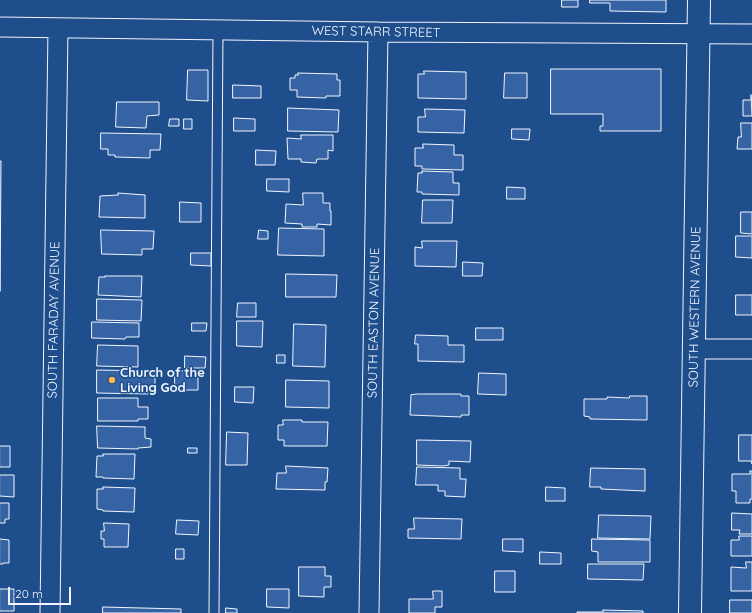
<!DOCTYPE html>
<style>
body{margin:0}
#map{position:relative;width:752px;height:613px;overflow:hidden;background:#1f4e8c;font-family:Quicksand,sans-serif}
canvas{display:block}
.scale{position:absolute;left:8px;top:587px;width:63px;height:18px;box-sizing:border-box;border:2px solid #f2f6ff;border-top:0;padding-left:5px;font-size:12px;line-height:14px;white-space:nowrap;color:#f2f6ff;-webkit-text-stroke:3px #1f4e8c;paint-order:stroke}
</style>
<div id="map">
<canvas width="752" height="613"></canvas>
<div class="scale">20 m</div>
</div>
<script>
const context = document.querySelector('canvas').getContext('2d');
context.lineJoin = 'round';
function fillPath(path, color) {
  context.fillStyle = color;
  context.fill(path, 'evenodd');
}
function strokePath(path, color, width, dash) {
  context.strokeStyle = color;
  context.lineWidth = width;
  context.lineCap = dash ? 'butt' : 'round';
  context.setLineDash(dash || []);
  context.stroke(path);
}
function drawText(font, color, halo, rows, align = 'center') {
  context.font = font + ' Quicksand,sans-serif';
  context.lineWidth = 3;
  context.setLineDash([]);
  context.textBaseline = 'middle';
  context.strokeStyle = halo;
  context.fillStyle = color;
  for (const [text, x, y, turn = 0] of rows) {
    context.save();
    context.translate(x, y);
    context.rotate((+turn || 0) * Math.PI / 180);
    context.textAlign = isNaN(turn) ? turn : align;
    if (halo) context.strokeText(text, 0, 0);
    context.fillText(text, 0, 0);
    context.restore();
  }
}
const building = new Path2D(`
 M562 0H578V7H562Z
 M590 0H666V12L610 11V3H590Z
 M551 69H661V131H600V126H603V114H551Z
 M188 70H208V101L187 100Z
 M424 71 466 72V99L418 98V74H424Z
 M298 73 337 74V80H340V96H326V98L297 97V90H290V78H295V75H298Z
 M505 73H527V98H504Z
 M233 85 261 86V98H233Z
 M751 95 752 116H743V100H751Z
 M117 102H159V115L147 116 146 128 116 127Z
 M288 108 339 110 338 132 288 131Z
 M425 109 465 110 464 133 418 132V117H425Z
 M234 118 255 119V131H234Z
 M170 119H179V126H169Z
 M184 119H192V129H184Z
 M741 123H752V149H737L738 137H741Z
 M512 129H530L529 140 512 139Z
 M101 133 161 134 160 150H150V158L115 157V155H108V149H101Z
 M301 135H333V151L328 150V159H317L316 163 301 162V159H288L287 138 301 139Z
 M423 144 454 145V155H463V170L422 169V166H415V148H423Z
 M256 150 276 151 275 165H256Z
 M0 161H1L0 291Z
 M422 171 453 172V183H459V195L422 194V192H417L418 173H422Z
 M267 179H289V192L267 191Z
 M507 187 525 188V199H507Z
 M118 193 145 195V218L99 217 100 196 118 195Z
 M303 193H323V203H330V211H331V225L317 224V227H302V224L285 223 286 204 303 205Z
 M423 200H453L452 223H422Z
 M180 202 201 203V222H180Z
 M741 212H752V234L741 233Z
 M279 228 324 229V256L278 255Z
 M101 230 154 231 153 249H142V255L102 254Z
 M259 230 268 231V239H258Z
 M736 236H752V258L736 257Z
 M422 241H457L456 267 415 266V247L422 248Z
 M191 253H211V266L191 265Z
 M463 262 483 263 482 276H463Z
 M286 274 337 275 336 297H286Z
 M105 276H142L141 297 98 295 99 277H105Z
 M736 295H752V315H736Z
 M97 299 142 300 141 321 97 320Z
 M238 303H256V317H237Z
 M237 321H263L262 347 237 346Z
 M92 322 139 323V337H126L125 339 92 338Z
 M192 323H207L206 331H192Z
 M294 324 326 325 325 367 293 366Z
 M476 328H503V340H476Z
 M416 335 448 336V345H464V362L418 361V344H415Z
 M98 345 138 346V367L97 366Z
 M277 355H285V363H277Z
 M185 356 206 357 205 368H185Z
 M97 370 155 371V386H149L148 394 97 393Z
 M175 371H198V390H175Z
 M479 373 506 374V395L478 394Z
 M286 380 329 381V408L286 407Z
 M235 387H254L253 403 235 402Z
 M418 394H461V396H469V415H461V417L410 415 411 395Z
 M630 396H647V420L590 419V417L584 416V399H607V397L629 398Z
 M98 398H138V407H148V419H138V421H98Z
 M283 420H302V422H328L327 446H284V440H278V425H283Z
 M97 426 145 427V438L151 439V447L138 448V449L98 448Z
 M227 432 248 433 247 465H226Z
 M739 435H752V464L751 461H739Z
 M417 440 471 441 470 462 449 461V465L443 466 417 465Z
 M0 446H10V467H0Z
 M188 448H197V453H188Z
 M103 454H135L134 479 103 478V477H96L97 456H103Z
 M286 466 328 468 327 482H325V490L276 489 277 473H286Z
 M417 467 460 468V479H466L465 497 445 496V491H438V485H416Z
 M591 468 645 469V491L601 489V487H590Z
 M750 471H752V499H750V503H736V491H732V474H750Z
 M0 475H14V497L0 496Z
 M103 487 135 488 134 512 103 511V510L97 509V489H103Z
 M546 487 565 488V501H546Z
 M0 503H9V519H5V523H0Z
 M732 513 752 514V534H739L740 530H732Z
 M599 515 651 516 650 539 598 538Z
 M414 518 462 519 461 539 408 538V529H414Z
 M177 520 199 521 198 535 176 534Z
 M104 523 129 524 128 547H104V539H101V531H104Z
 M739 536H752V556H731V540H739Z
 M0 539 9 540V563H3V564H0Z
 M503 539H523V552L503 551Z
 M592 539 650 540V562H598V552L592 551Z
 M176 549H184V559H176Z
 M540 552 561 553V564H540Z
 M746 562H752V591H731V567L746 568Z
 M588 564H644L643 580 588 579Z
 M299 567H325V576H331V587H324V597L299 596Z
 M495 571H515V592H495Z
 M0 589H14V611H0Z
 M267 589H289V608L267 607Z
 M433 591H442V607H435V613H409V599H433Z
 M730 600H752V613H730Z
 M103 607 181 609V613H103Z
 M226 608 237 609V613H226Z
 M603 610 643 611V613H577V612H603Z`);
const service = new Path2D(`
 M214 613 218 30`);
const minor = new Path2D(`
 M0 27 378 32 752 34
 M694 349H752
 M50 613 58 28
 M369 613 378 32`);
const secondary = new Path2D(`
 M690 613 699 0`);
const markers = [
 [112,380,4,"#ffb74d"]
];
const streetNames = [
 ["WEST STARR STREET",376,32,1],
 ["SOUTH WESTERN AVENUE",695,307,-89],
 ["SOUTH FARADAY AVENUE",54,320,-89],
 ["SOUTH EASTON AVENUE",374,323,-89]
];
const poiNames = [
 ["Church of the",120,373],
 ["Living God",120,388]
];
fillPath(building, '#3563a3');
strokePath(building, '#f2f6ff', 1);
strokePath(service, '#f2f6ff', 11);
strokePath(minor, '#f2f6ff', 21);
strokePath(secondary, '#f2f6ff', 24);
strokePath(service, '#1f4e8c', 9);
strokePath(minor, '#1f4e8c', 19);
strokePath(secondary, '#1f4e8c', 22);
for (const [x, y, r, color] of markers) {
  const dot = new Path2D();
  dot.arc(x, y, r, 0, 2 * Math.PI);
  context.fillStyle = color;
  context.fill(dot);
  strokePath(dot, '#1f4e8c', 1.5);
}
drawText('13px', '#f2f6ff', '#1f4e8c', streetNames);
drawText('bold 13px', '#f2f6ff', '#1f4e8c', poiNames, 'left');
</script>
